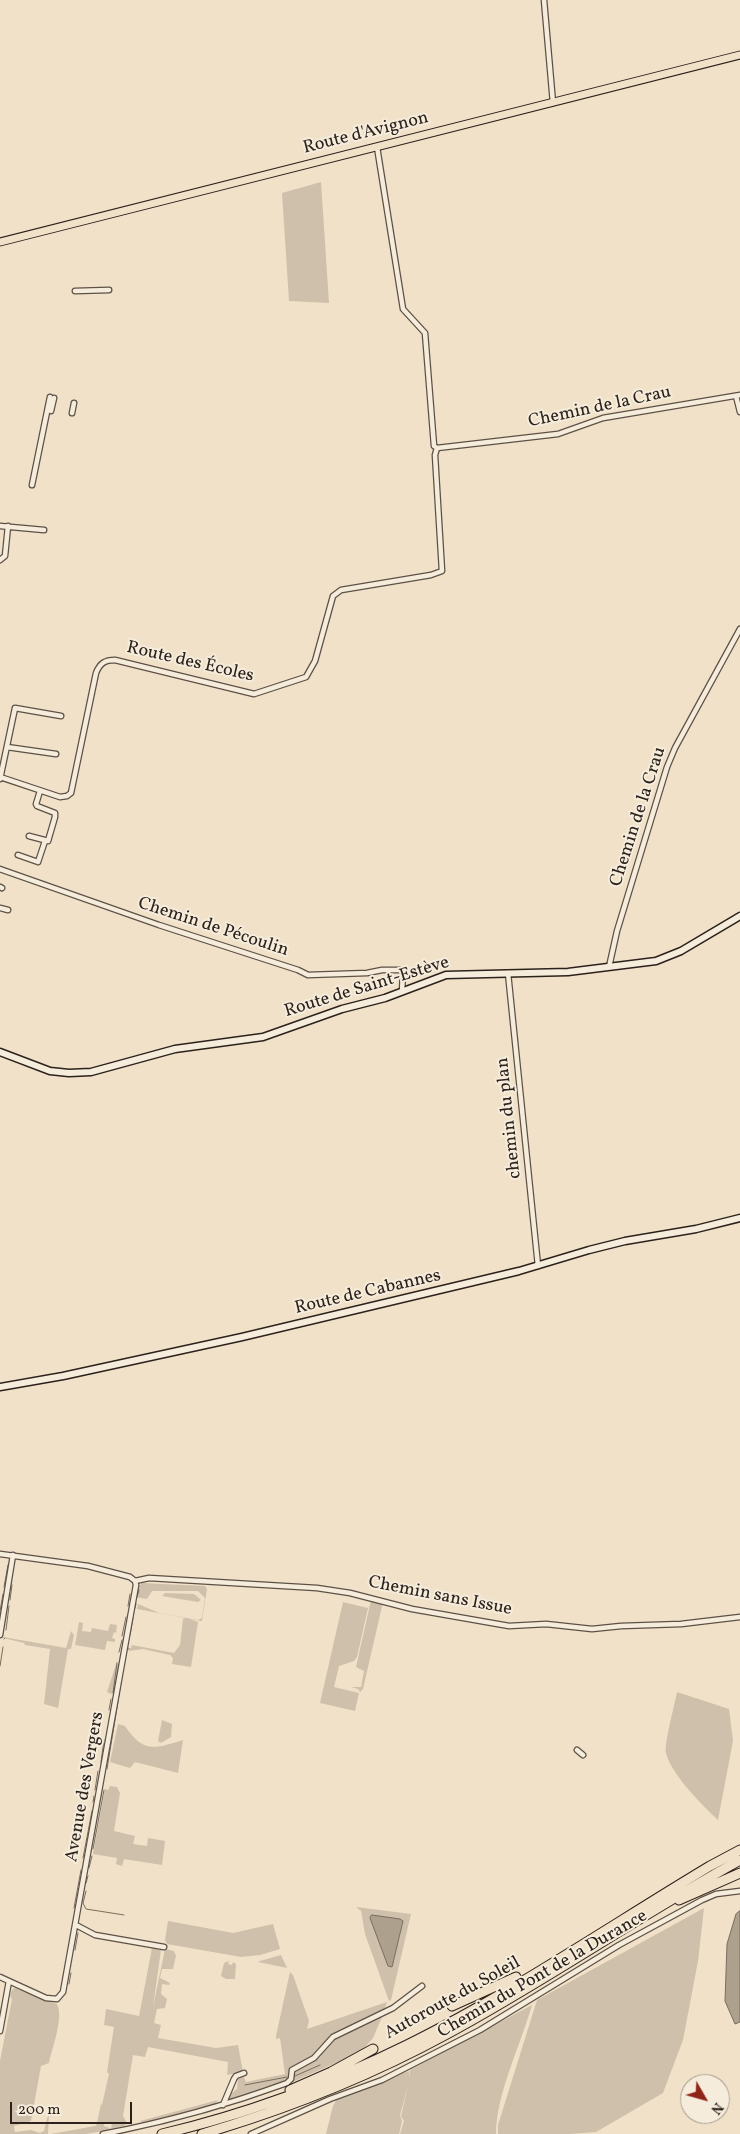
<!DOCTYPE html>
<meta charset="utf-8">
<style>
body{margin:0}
#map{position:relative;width:740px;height:2134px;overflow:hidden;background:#f0e1c8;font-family:Vollkorn,serif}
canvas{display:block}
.north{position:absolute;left:680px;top:2074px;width:50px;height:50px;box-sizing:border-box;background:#f5ecdb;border:1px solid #a59b8e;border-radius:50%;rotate:128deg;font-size:14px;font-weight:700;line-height:20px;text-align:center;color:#2c211b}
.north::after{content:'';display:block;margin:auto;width:18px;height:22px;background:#8f2418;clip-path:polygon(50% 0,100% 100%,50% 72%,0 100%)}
.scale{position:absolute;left:10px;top:2102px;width:122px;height:22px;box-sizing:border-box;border:2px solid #2c211b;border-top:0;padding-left:6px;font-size:15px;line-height:18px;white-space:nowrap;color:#2c211b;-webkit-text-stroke:4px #f5ecdb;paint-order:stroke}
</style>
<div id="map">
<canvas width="740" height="2134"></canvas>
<div class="north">N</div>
<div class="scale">200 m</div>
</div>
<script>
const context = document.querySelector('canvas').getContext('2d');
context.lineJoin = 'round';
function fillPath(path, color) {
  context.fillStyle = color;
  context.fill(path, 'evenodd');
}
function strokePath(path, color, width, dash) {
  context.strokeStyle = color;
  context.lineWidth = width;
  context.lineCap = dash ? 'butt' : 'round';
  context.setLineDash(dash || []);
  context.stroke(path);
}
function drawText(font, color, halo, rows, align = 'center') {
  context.font = font + ' Vollkorn,serif';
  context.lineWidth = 4;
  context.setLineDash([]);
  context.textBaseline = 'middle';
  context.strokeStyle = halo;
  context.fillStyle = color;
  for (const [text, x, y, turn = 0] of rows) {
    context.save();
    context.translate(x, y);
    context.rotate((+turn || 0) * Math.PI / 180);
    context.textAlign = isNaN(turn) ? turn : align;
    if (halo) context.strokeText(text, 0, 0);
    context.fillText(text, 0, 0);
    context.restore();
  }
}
const green = new Path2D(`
 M321 182 329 303 289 301 282 193Z
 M142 1583 205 1586 207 1589 202 1621 189 1619 198 1622 191 1667 172 1664 173 1658 170 1655 143 1649 129 1651 127 1648H131L132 1645 174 1653 180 1645 183 1619 185 1618 137 1609 138 1604 159 1613 198 1620 202 1618 205 1598 198 1591H152L147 1599 135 1597 139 1586Z
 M165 1593 194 1594 201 1600 198 1602 162 1596Z
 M371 1600 383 1602 363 1689 360 1692 358 1689 351 1687H361L364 1671 356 1667Z
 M343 1602 368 1608 357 1657 354 1661 339 1666 334 1687 359 1693 355 1711 320 1703Z
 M79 1622 83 1623 82 1631 91 1632 92 1628 108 1631 110 1624 117 1625 116 1633 114 1632 112 1638 115 1639V1642L107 1641 105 1650 75 1645Z
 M71 1631 74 1635 71 1649H68L58 1708 44 1704 50 1649 25 1645 24 1643 3 1638V1637L66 1648Z
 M117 1661C121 1669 115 1682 114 1692L111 1694 107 1692Z
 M677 1692 729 1709 733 1741 718 1820C702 1805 671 1774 666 1753 664 1744 675 1703 677 1692Z
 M162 1720 172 1724 171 1737 161 1743 158 1741Z
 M118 1724 125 1726C143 1753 154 1749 183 1740L178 1773 135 1762 130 1768 110 1762Z
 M110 1786 117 1787 120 1793 114 1831 135 1836 133 1844 147 1846 148 1838 165 1841 162 1865 124 1859 122 1866 116 1864 117 1858 93 1854 105 1789 108 1790Z
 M356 1907 411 1914 391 2000 389 2001 365 1934 361 1911ZM370 1917 403 1921 392 1966H388Z
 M704 1908 698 1961 683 2040 663 2093 596 2132 570 2134H498V2125L537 2000Z
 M168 1921 233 1933 273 1924 280 1949 260 1955 241 1957 167 1944 165 1940Z
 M152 1948 161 1950 153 2007 165 1949 174 1951 176 1956 173 1969H162L160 1978 170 1983 169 1985 162 1984 161 1994 167 1999 165 2008 157 2009 154 2023 161 2025 158 2038 216 2048 238 2045 243 2072 227 2075 228 2062 148 2047 145 2057 133 2055 123 2116 127 2123 124 2126 111 2129 112 2123H104V2126L110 2128 109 2130 86 2134H51L95 2126 98 2123H97L101 2104 102 2105 109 2074 107 2072 114 2027 104 2025 106 2009 139 2016Z
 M281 1955 287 1968 258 1962 260 1961Z
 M229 1961 228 1964 232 1965 233 1962 236 1964 235 1979H226L221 1976 224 1963Z
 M290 1972 293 1975 309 2021 307 2029 387 2002 384 2011 334 2035 313 2057 293 2066 287 2081 227 2102 228 2096 237 2089 238 2079 244 2077 246 2082 285 2074 280 2038 276 2039V2036Z
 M15 1988 57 2004C64 2017 52 2048 49 2063L41 2066 31 2121 14 2126 15 2132 31 2130 40 2133 44 2131 49 2111 48 2134H0V2061L12 1999 10 1996 12 1990Z
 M532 2005C521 2044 496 2094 496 2134H400L404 2121 401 2116 408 2086 400 2115 402 2121 399 2134H326L333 2106 337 2099 409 2071 410 2077V2070Z
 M382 2017 373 2038 361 2052 290 2083 293 2079V2072L313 2061 333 2039Z
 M218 2100 214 2105 144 2124 140 2121Z`);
const water = new Path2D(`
 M740 1911V2022L735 2024 725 2001 727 1944 736 1914Z
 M372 1915 400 1919 403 1921 392 1967 388 1966 370 1918Z`);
const stream = new Path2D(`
 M4 1587 8 1565
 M137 1597 139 1590
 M10 1600 12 1585
 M128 1606 130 1594
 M135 1608 136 1604
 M0 1611 3 1594
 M6 1630 9 1606
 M130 1635 133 1618
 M122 1636 126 1617
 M4 1639 5 1638
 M128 1649V1648
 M119 1652 122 1640
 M0 1666 3 1647
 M113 1693 117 1663
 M109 1710 111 1699
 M101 1762 104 1740
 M107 1769 121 1683
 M95 1790 98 1771
 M93 1802 94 1796
 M93 1849 104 1790
 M83 1858 92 1811
 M89 1868 92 1856
 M86 1883 88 1876
 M86 1891 83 1903 86 1909 124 1915
 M74 1908 81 1870
 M75 1950 78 1933
 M69 1984 71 1973
 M295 2076 320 2065
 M245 2085 287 2077`);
const street = new Path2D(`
 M544 0 553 103
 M377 147 403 309 425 333 434 446 437 448 558 434 603 418 740 395
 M75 291 109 290
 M736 396 740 412
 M51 411 54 398
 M72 413 74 403
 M32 485 50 397
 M0 526 44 530
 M0 560 5 556 8 526
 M7 747 56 754
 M0 777 60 797 67 796 71 793 96 673C100 663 105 660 115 660L254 694 306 677 315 661 333 596 341 590 431 575 442 571 435 455 437 448
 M0 779 15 708 61 716
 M29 836 48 841 55 817V813L37 806 36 804 40 791
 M18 855 38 862 45 841
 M0 869 159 925 298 970 308 975 367 973 382 970H401L403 972 402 992
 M0 887 2 888
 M0 908 8 910
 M609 967 617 931 667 767 675 748 740 629
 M508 973 538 1266
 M0 1554 88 1566 130 1577 135 1581
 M135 1581 149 1578 317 1588 350 1593 412 1609 509 1626 546 1624 592 1629 621 1626 681 1624 740 1617
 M0 1635 13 1555
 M577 1750 583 1755
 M76 1925 95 1935 164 1947
 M0 1977 46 1998 57 1999 63 1992 136 1585 135 1581
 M0 2031 9 1981
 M223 2105 234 2079 236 2076 244 2073
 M103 2134C166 2122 227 2105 287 2083L291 2079 292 2070 314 2058 333 2037 393 2008 422 1986
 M251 2134 330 2099 382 2080 480 2030 619 1945 702 1900 716 1894 740 1891`);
const secondary = new Path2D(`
 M0 1052 50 1071 69 1073 91 1072 175 1049 263 1037 342 1009 385 998 446 975 568 972 656 961 681 951 740 916
 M0 1387 63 1376 242 1337 519 1271 589 1250 625 1241 696 1229 740 1218`);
const primary = new Path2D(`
 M0 242 740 55`);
const highway = new Path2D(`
 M679 1900 740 1873
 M452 2006 516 1977
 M290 2090 331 2072 373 2049
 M162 2134C247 2114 328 2084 407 2045 510 1994 610 1926 710 1866L740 1850
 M202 2134C287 2109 368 2077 447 2034 547 1980 640 1915 740 1860`);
const streetNames = [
 ["Route d'Avignon",366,134,-14],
 ["Chemin de la Crau",600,408,-12],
 ["Route des Écoles",190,663,13],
 ["Chemin de la Crau",639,817,-72],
 ["Chemin de Pécoulin",213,928,18],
 ["Route de Saint-Estève",367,988,-17],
 ["chemin du plan",510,1118,-96],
 ["Route de Cabannes",368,1293,-13],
 ["Chemin sans Issue",440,1597,11],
 ["Avenue des Vergers",86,1787,-80],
 ["Chemin du Pont de la Durance",543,1975,-30],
 ["Autoroute du Soleil",453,1999,-29]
];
fillPath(green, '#cfc0ab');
fillPath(water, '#ada08d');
strokePath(water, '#796d5f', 1);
strokePath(stream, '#796d5f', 1);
strokePath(street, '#5d5146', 7);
strokePath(secondary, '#2c211b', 9);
strokePath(primary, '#2c211b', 9);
strokePath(highway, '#2c211b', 11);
strokePath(street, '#f5ecdb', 4.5);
strokePath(secondary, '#f5ecdb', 6);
strokePath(primary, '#f0e1c8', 7);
strokePath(highway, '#f0e1c8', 9);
drawText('18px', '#2c211b', '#f5ecdb', streetNames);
</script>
